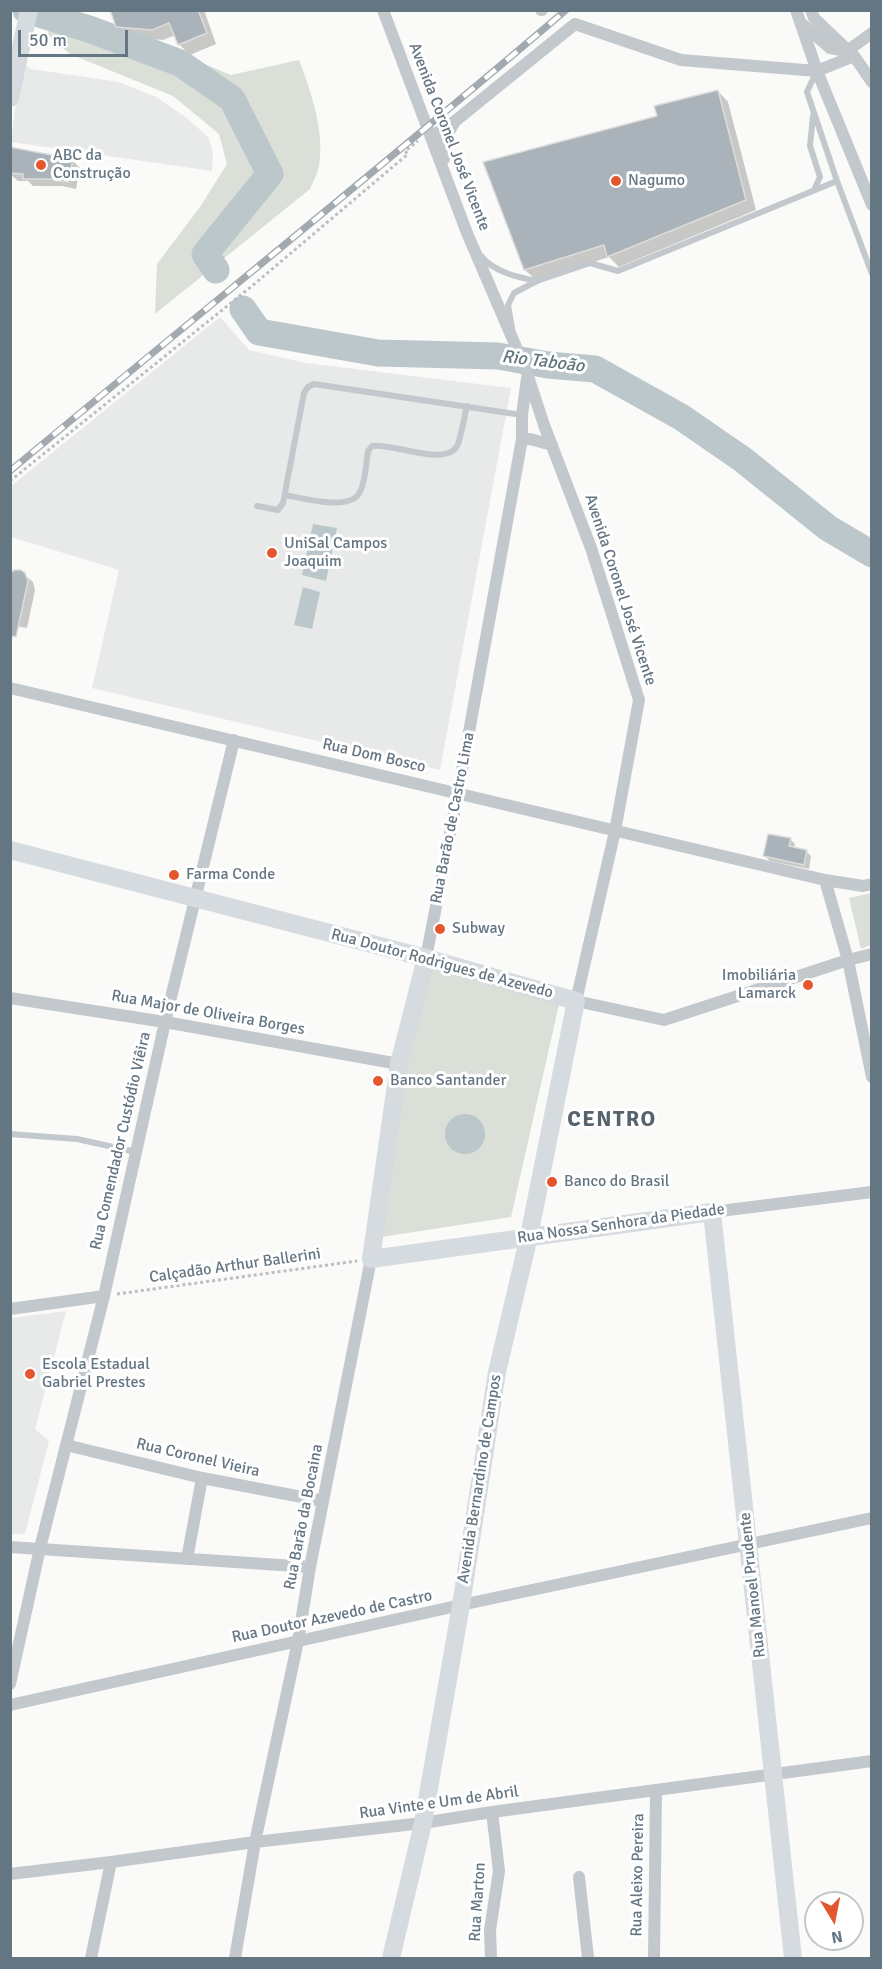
<!DOCTYPE html>
<meta charset="utf-8">
<style>
body{margin:0}
#map{position:relative;width:882px;height:1969px;overflow:hidden;background:#fafaf8;font-family:Signika,sans-serif}
canvas{display:block}
.frame{position:absolute;inset:0;border:12px solid #657683;pointer-events:none}
.north{position:absolute;left:804px;top:1891px;width:60px;height:60px;box-sizing:border-box;background:#fff;border:2px solid #c1c8cd;border-radius:50%;rotate:170deg;font-size:16px;font-weight:700;line-height:24px;text-align:center;color:#657683}
.north::after{content:'';display:block;margin:auto;width:21px;height:27px;background:#e4572e;clip-path:polygon(50% 0,100% 100%,50% 72%,0 100%)}
.scale{position:absolute;left:18px;top:30px;width:110px;height:27px;box-sizing:border-box;border:3px solid #657683;border-top:0;padding-left:8px;font-size:18px;line-height:21px;white-space:nowrap;color:#657683;-webkit-text-stroke:4px #fff;paint-order:stroke}
</style>
<div id="map">
<canvas width="882" height="1969"></canvas>
<div class="frame"></div>
<div class="north">N</div>
<div class="scale">50 m</div>
</div>
<script>
const context = document.querySelector('canvas').getContext('2d');
context.lineJoin = 'round';
function fillPath(path, color) {
  context.fillStyle = color;
  context.fill(path, 'evenodd');
}
function strokePath(path, color, width, dash) {
  context.strokeStyle = color;
  context.lineWidth = width;
  context.lineCap = dash ? 'butt' : 'round';
  context.setLineDash(dash || []);
  context.stroke(path);
}
function drawText(font, color, halo, rows, align = 'center') {
  context.font = font + ' Signika,sans-serif';
  context.lineWidth = 6;
  context.setLineDash([]);
  context.textBaseline = 'middle';
  context.strokeStyle = halo;
  context.fillStyle = color;
  for (const [text, x, y, turn = 0] of rows) {
    context.save();
    context.translate(x, y);
    context.rotate((+turn || 0) * Math.PI / 180);
    context.textAlign = isNaN(turn) ? turn : align;
    if (halo) context.strokeText(text, 0, 0);
    context.fillText(text, 0, 0);
    context.restore();
  }
}
const built = new Path2D(`
 M21 61 31 69 119 82 156 97 187 118 209 138 213 154 212 171 11 142Z
 M220 317 249 350 306 363 511 388 440 770 92 688 119 570 11 537V486Z
 M66 1311 35 1429 49 1441 25 1534H11V1318Z`);
const green = new Path2D(`
 M49 11H77L231 75 299 60C311 91 325 133 319 166 317 174 313 182 310 189L155 314 157 264 200 207 227 164 219 134 173 96 70 54 48 35Z
 M871 893V945L861 949 849 898Z
 M432 966 560 1000 511 1217 375 1238 408 1064Z`);
const water = new Path2D(`
 M313 524 337 528 326 581 302 575Z
 M303 587 320 592 312 629 294 625Z
 M445 1134a20 20 0 1 1 40 0a20 20 0 1 1-40 0Z`);
const shadow = new Path2D(`
 M112 10H204L216 44 190 55 179 44 176 35 163 40 129 37 118 26Z
 M718 91 728 102 756 210 619 267 609 257 536 280 525 270 659 117Z
 M72 160 80 168 76 189 62 186H33L28 181H18L10 174V163Z
 M10 571H20L33 582 35 590 27 628 10 625Z
 M790 839 795 844 794 848 806 851 811 856 809 869 770 861 765 856Z`);
const river = new Path2D(`
 M26 10 89 29 180 63 232 99 270 174 205 254 216 270
 M243 309 259 332 378 353 498 356 548 365 595 369 681 417 742 459 828 528 872 554`);
const building = new Path2D(`
 M110 10H198L207 33 178 45 169 23 152 30 116 27Z
 M718 90 746 200 607 257 604 245 524 270 483 162 657 116 654 106Z
 M10 147 73 159 68 182 54 180V179H23V174L10 173Z
 M14 570H21L25 573 28 581 16 637 10 636V574Z
 M768 834 791 838 789 846 807 850 804 865 763 856Z`);
const path = new Path2D(`
 M10 481 252 286 408 154 405 151 418 141
 M117 1294 357 1261`);
const lane = new Path2D(`
 M816 72 807 92 837 181 872 274
 M813 116 810 146 820 177 814 190
 M481 256C494 272 517 277 536 281
 M512 328 508 305 514 293 537 281 590 263 618 271 837 181
 M285 495C302 498 350 512 360 492 366 480 366 463 368 451L372 446C392 442 448 469 458 444 462 432 464 418 467 406
 M257 506 278 510 283 503 304 393 308 387 314 384 522 415
 M10 1134 77 1139 136 1152`);
const street = new Path2D(`
 M383 10 467 233 526 370 544 425 591 548 639 700 615 831 576 1001 664 1020 848 960 872 954
 M541 10H542
 M796 10 817 71 872 205
 M811 10 814 18 854 56 872 82
 M801 23 830 48 847 51
 M847 51 872 33
 M432 136 454 122 575 24 681 60 817 71 854 56
 M444 159 440 147 454 123
 M522 439H530L552 445
 M10 688 825 880 863 886 872 884
 M825 880 848 960 872 1077
 M426 958 458 793 522 439V415L527 378
 M10 998 165 1022 399 1064
 M712 1212 872 1192
 M10 1309 104 1296
 M66 1445 202 1478 323 1501
 M10 1547 310 1567
 M187 1559 202 1478
 M10 1684 40 1548 104 1296 165 1022 234 740
 M10 1705 461 1605 872 1518
 M10 1874 111 1862 255 1842 423 1823 492 1812 872 1761
 M579 1877 588 1958
 M91 1958 111 1862
 M235 1958 255 1842 298 1641 310 1567 371 1259
 M491 1958 490 1930 499 1871 492 1812
 M654 1958 656 1791`);
const secondary = new Path2D(`
 M10 98 29 10
 M10 850 426 958 576 1001 529 1236 497 1372 461 1605 423 1823 391 1958
 M426 958 399 1064 371 1259 712 1212 793 1958`);
const rail = new Path2D(`
 M10 471C195 317 383 166 566 10`);
const markers = [
 [41,165,6,"#e4572e"],
 [616,181,6,"#e4572e"],
 [272,553,6,"#e4572e"],
 [174,875,6,"#e4572e"],
 [440,929,6,"#e4572e"],
 [808,985,6,"#e4572e"],
 [378,1081,6,"#e4572e"],
 [552,1182,6,"#e4572e"],
 [30,1374,6,"#e4572e"]
];
const streetNames = [
 ["Avenida Coronel José Vicente",449,137,69],
 ["Avenida Coronel José Vicente",620,590,72],
 ["Rua Dom Bosco",374,756,13],
 ["Rua Barão de Castro Lima",453,818,-79],
 ["Rua Doutor Rodrigues de Azevedo",442,964,15],
 ["Rua Major de Oliveira Borges",208,1013,10],
 ["Rua Comendador Custódio Viêira",121,1141,-77],
 ["Rua Nossa Senhora da Piedade",621,1224,-8],
 ["Calçadão Arthur Ballerini",235,1266,-8],
 ["Rua Coronel Vieira",198,1458,13],
 ["Avenida Bernardino de Campos",480,1479,-81],
 ["Rua Barão da Bocaina",304,1517,-79],
 ["Rua Manoel Prudente",753,1585,-96],
 ["Rua Doutor Azevedo de Castro",332,1617,-12],
 ["Rua Vinte e Um de Abril",439,1803,-8],
 ["Rua Aleixo Pereira",638,1875,-89],
 ["Rua Marton",478,1902,-86]
];
const poiNames = [
 ["ABC da",53,156],
 ["Construção",53,174],
 ["Nagumo",628,181],
 ["UniSal Campos",284,544],
 ["Joaquim",284,562],
 ["Farma Conde",186,875],
 ["Subway",452,929],
 ["Imobiliária",796,976,"right"],
 ["Lamarck",796,994,"right"],
 ["Banco Santander",390,1081],
 ["Banco do Brasil",564,1182],
 ["Escola Estadual",42,1365],
 ["Gabriel Prestes",42,1383]
];
const waterNames = [
 ["Rio Taboão",543,362,7]
];
const districtNames = [
 ["CENTRO",612,1120]
];
fillPath(built, '#e8e9e9');
fillPath(green, '#dadfd7');
fillPath(water, '#bbc7cb');
fillPath(shadow, '#0003');
strokePath(river, '#bbc7cb', 27);
fillPath(building, '#aab3b9');
strokePath(building, '#dcdcda', 1.5);
strokePath(path, '#bbbfc2', 3, [3, 3]);
strokePath(lane, '#c3c8cc', 6);
strokePath(street, '#c3c8cc', 12);
strokePath(secondary, '#d6dbdf', 18);
strokePath(rail, '#a2aab0', 7);
strokePath(rail, '#fff', 4.5, [14]);
for (const [x, y, r, color] of markers) {
  const dot = new Path2D();
  dot.arc(x, y, r, 0, 2 * Math.PI);
  context.fillStyle = color;
  context.fill(dot);
  strokePath(dot, '#fff', 2);
}
drawText('16px', '#657683', '#fff', streetNames);
drawText('16px', '#657683', '#fff', poiNames, 'left');
drawText('italic 18px', '#60757c', '#fff', waterNames);
context.letterSpacing = '1.5px';
drawText('bold 22px', '#57646e', '#fff', districtNames);
context.letterSpacing = '0px';
</script>
